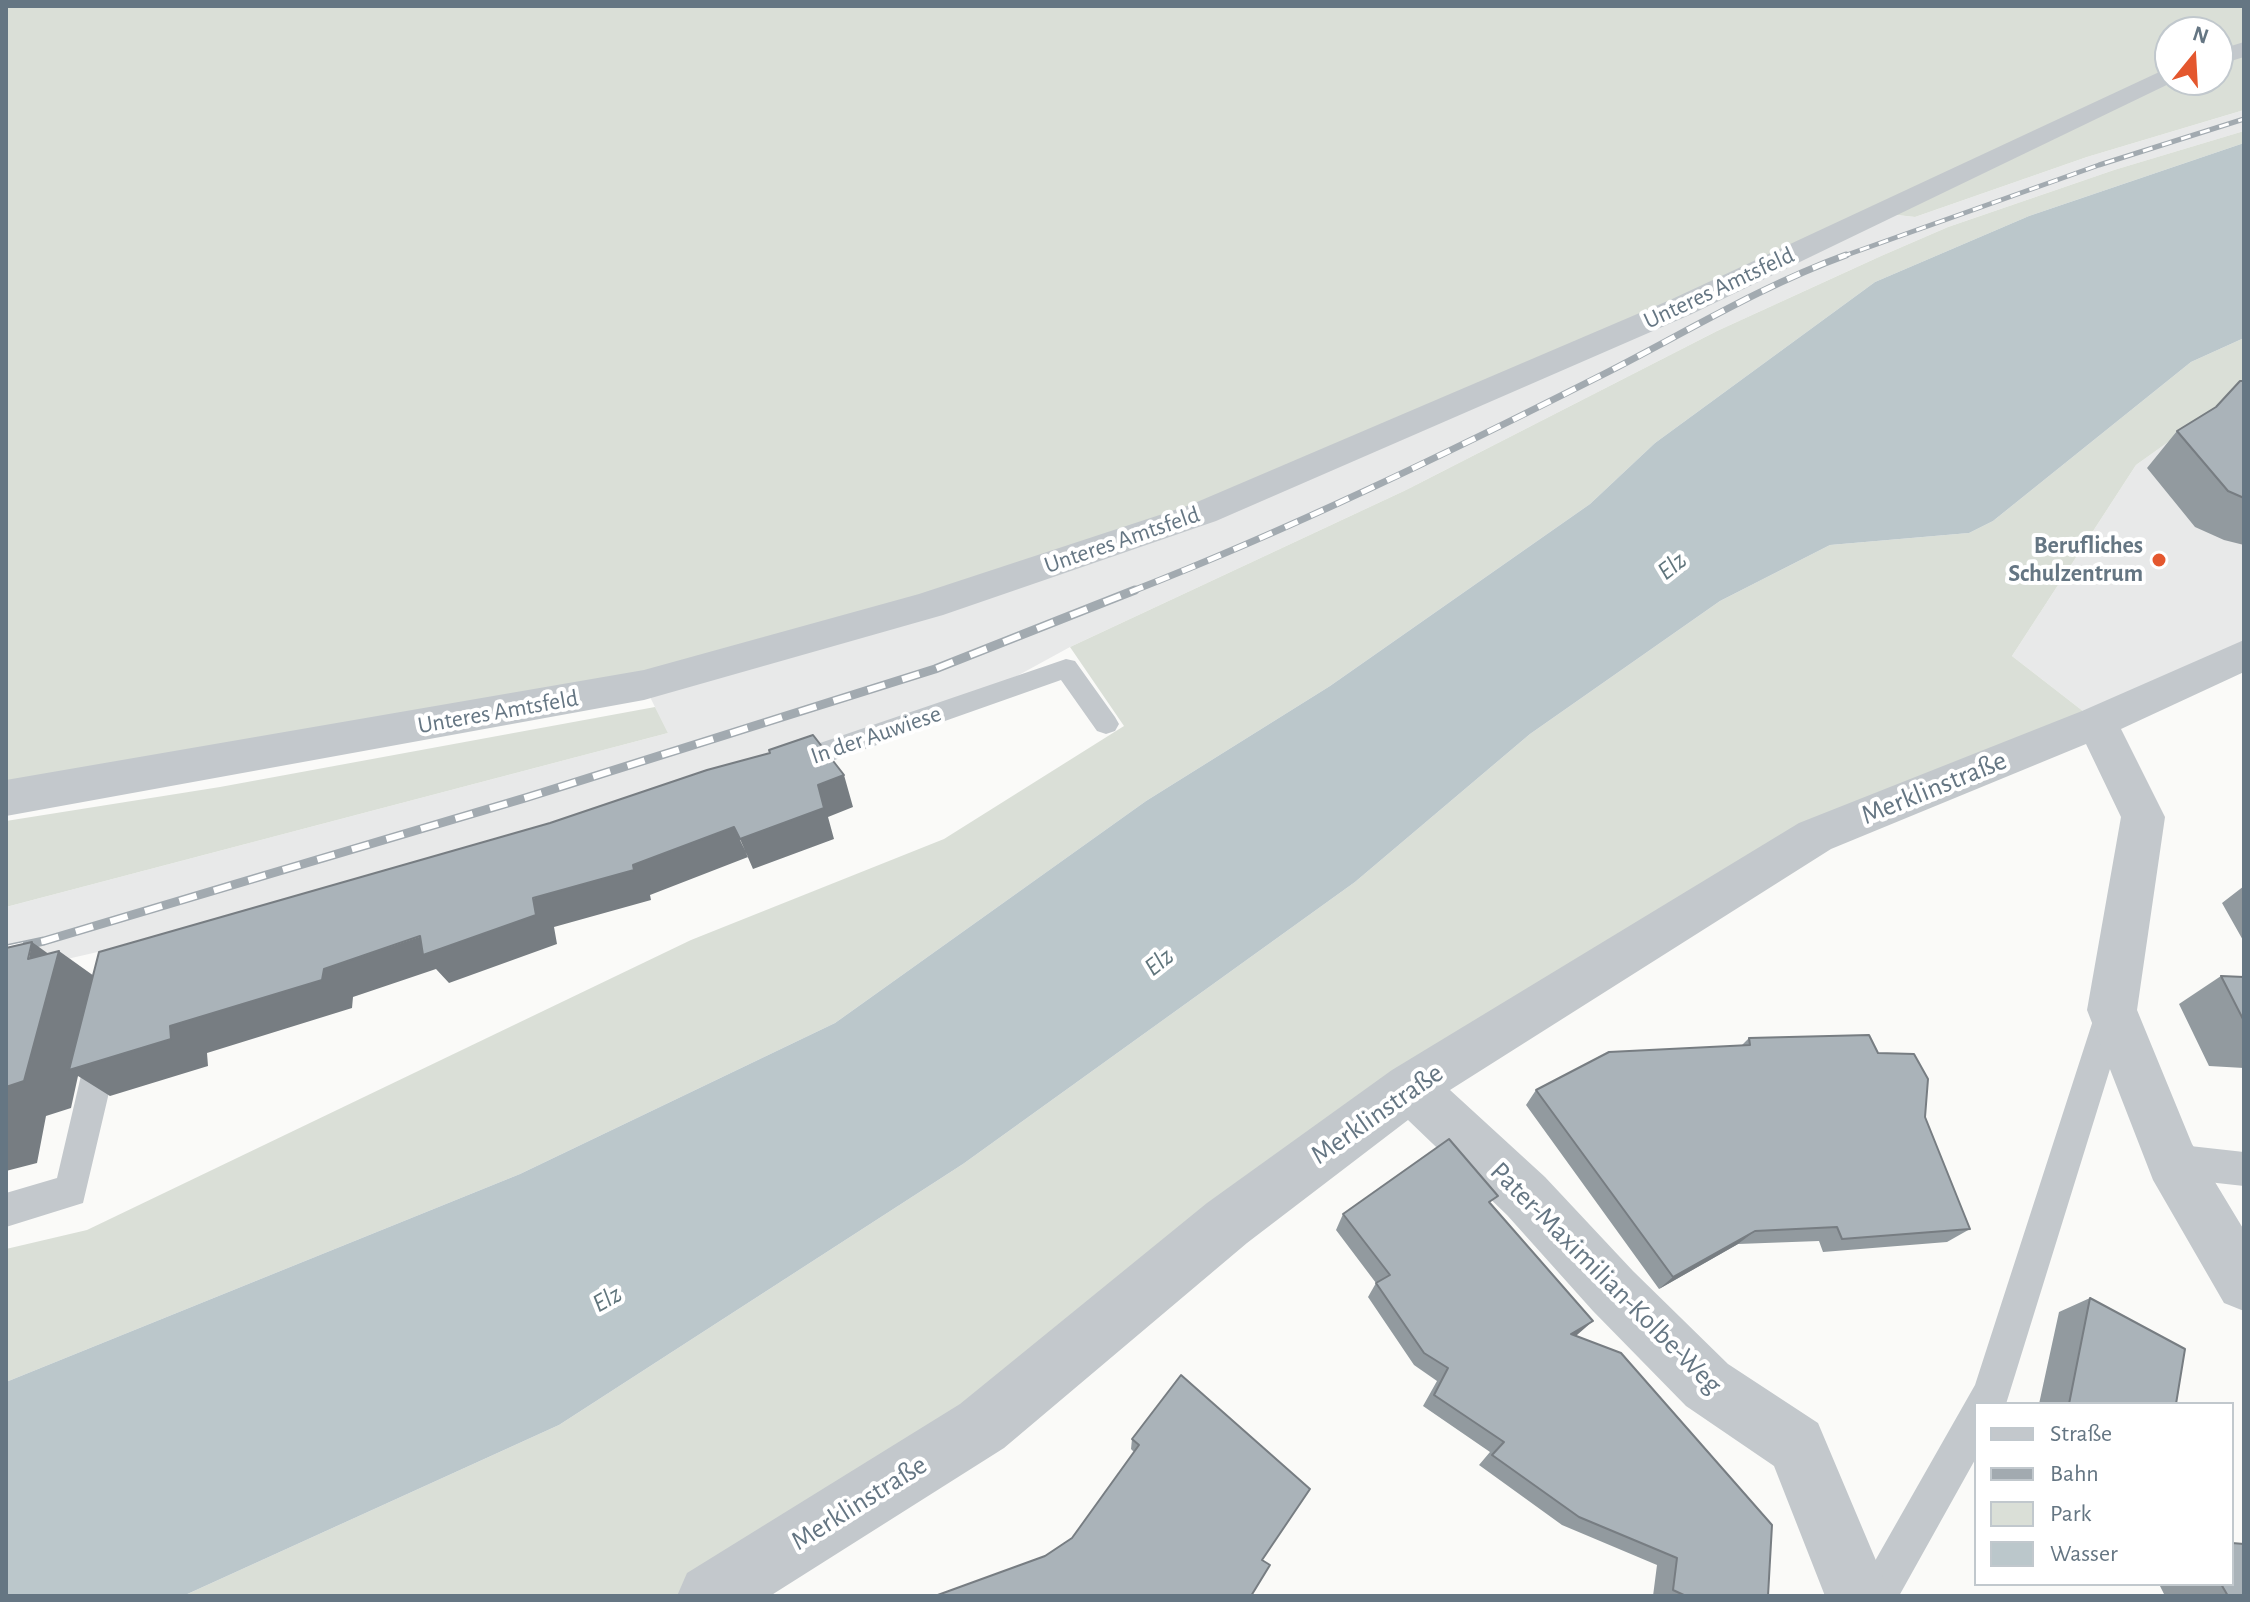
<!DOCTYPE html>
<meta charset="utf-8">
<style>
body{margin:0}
#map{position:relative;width:2250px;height:1602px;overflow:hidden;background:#fafaf8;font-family:"Alegreya Sans",sans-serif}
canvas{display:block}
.frame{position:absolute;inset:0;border:8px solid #657683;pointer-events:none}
.legend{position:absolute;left:1974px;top:1402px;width:260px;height:184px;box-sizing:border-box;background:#fff;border:2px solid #c1c8cd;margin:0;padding:10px 14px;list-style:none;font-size:24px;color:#657683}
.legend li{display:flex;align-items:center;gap:16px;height:40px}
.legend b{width:40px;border:2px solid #c1c8cd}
.north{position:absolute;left:2154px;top:16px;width:80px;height:80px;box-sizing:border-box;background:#fff;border:2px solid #c1c8cd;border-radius:50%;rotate:18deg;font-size:22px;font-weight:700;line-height:32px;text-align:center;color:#657683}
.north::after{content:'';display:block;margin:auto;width:28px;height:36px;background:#e4572e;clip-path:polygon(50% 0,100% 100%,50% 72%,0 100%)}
</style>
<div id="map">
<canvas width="2250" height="1602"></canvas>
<div class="frame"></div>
<ul class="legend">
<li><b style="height:10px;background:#c3c8cc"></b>Straße</li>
<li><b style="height:10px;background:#a2aab0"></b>Bahn</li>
<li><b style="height:22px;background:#dadfd7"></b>Park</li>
<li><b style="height:22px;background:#bbc7cb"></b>Wasser</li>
</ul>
<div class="north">N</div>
</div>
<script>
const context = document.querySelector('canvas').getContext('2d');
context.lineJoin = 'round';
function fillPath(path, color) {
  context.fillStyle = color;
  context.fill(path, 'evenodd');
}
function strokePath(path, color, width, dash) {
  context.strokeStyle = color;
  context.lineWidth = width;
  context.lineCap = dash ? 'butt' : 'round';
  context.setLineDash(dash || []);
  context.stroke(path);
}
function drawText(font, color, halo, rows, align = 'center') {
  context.font = font + ' "Alegreya Sans",sans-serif';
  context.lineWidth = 8;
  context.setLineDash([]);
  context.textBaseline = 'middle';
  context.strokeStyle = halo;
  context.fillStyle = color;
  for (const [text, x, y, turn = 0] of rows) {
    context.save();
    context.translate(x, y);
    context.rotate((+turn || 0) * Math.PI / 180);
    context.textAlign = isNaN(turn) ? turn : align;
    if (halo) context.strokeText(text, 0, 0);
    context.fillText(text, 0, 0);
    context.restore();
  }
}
const built = new Path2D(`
 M2244 110V131L2114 170 1948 227 1881 256 1717 331 1406 490 1070 647 1017 676 884 728 150 940 6 973V907L668 733 644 685 1879 213 1915 217 2087 157Z
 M2244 388V655L2097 722 2012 656 2136 465Z`);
const green = new Path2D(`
 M6 6H2244V110L2087 157 1915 217 1879 213 1203 513 644 685 6 798ZM2170 32H2218V80H2170Z
 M2244 131V143L2029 216 1875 282 1655 443 1590 504 1330 686 1146 801 835 1023 520 1174 6 1382V1249L87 1230 691 940 944 839 1124 726 1070 647 1406 490 1717 331 1881 256 1948 227 2114 170Z
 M2244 338V388L2136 465 2012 656 2097 722 1815 836 710 1596H183L559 1425 963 1164 1355 882 1530 734 1720 601 1830 545 1969 533 1993 521 2191 362Z
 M655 707 668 733 6 907V821L220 787Z`);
const water = new Path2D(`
 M2244 143V338L2191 362 1993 521 1969 533 1830 545 1720 601 1530 734 1355 882 963 1164 559 1425 183 1596H6V1382L520 1174 835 1023 1146 801 1330 686 1590 504 1655 443 1875 282 2029 216Z`);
const service = new Path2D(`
 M1066 659 1075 661 1115 717 1119 724 1115 731 1106 734 1097 731 1061 680 792 775 782 772 778 764 782 756Z
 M2112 997 2123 1001 2128 1011 2006 1404H1976V1458L1899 1596H1855L1975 1385 2096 1011 2101 1001Z
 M103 1035 114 1040 119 1050 83 1203 6 1227V1193L57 1178 87 1050 92 1040Z
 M2172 1144 2244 1152V1186L2172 1178 2160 1173 2155 1161 2160 1149Z`);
const minor = new Path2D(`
 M2244 42V57L2218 65V50Z
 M2170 67V80H2177L1692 314 1216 521 943 615 644 700 6 816V780L644 670 919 594 1190 505 1670 300Z
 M2244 640V672L2121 729 2165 817 2137 1010 2192 1144 2244 1230V1311L2224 1303 2153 1180 2087 1010 2121 817 2086 744 1831 849 1450 1090 1545 1177 1633 1271 1728 1364 1818 1423 1891 1596H1825L1774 1466 1686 1406 1593 1311 1507 1215 1408 1120 1247 1243 1004 1448 770 1596H677L687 1573 960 1404 1207 1203 1392 1070 1799 823 2082 711Z`);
const railFar2 = new Path2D(`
 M1841 257 2099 165 2244 119`);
const railFar1 = new Path2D(`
 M1130 592C1291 529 1448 453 1602 375 1683 334 1761 286 1846 255`);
const rail = new Path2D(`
 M6 949 44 941 525 798 935 669 1135 590`);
const wall = new Path2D(`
 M2244 381V545L2224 540 2195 527 2147 468 2177 431 2216 407Z
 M2244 886V942L2222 903Z
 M2221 976 2244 977V1068L2209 1066 2179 1004Z
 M1749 1038 1878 1053 1925 1117 1970 1229 1947 1242 1823 1252 1819 1241 1738 1244 1659 1289 1526 1105 1536 1090 1742 1045Z
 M1491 1205 1576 1335 1768 1596H1653L1657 1565 1562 1525 1479 1465 1490 1452 1423 1406 1437 1381 1414 1365 1368 1297 1376 1283 1336 1230 1343 1214Z
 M2090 1298 2176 1404H2039L2059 1312Z
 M1132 1439 1262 1560 1045 1556 1072 1538 1134 1452 1131 1449Z
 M2159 1584H2232L2244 1596H2165Z`);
const shadedWall = new Path2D(`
 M844 775 853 807 828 817 834 839 753 869 740 839 818 785Z
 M734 827 748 857 650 895 651 900 554 927 557 944 449 983 436 969 353 997 352 1008 207 1053 208 1066 110 1096 78 1076 71 1108 46 1116 37 1163 6 1171V1087L32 942 57 960 59 951 101 981 170 1026 324 969 633 865Z
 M1755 1231 1738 1244 1659 1289 1673 1277Z
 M1593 1321 1577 1335 1556 1347 1571 1334Z`);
const building = new Path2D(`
 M2240 381H2244V498L2228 491 2177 431 2216 407Z
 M813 735 844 775 818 785 824 808 740 839 734 827 633 865 634 870 533 898 536 915 423 955 420 936 324 969 322 980 170 1026 171 1039 69 1070 99 952 550 823 707 770 770 753 769 750Z
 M32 942 28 959 59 951 24 1081 6 1087V948Z
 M2221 976 2244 977V1021Z
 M1869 1035 1878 1053 1914 1054 1928 1079 1925 1117 1970 1229 1842 1239 1837 1227 1755 1231 1673 1277 1536 1090 1609 1052 1750 1045 1749 1038Z
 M1449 1139 1498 1196 1489 1202 1593 1321 1571 1334 1621 1353 1772 1525 1768 1596H1686L1673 1590 1677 1558 1579 1517 1492 1455 1504 1442 1434 1395 1448 1368 1424 1353 1376 1283 1390 1275 1343 1214Z
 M2090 1298 2185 1349 2176 1404H2069Z
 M1181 1375 1310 1489 1262 1560 1270 1565 1251 1596H935L1045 1556 1072 1538 1139 1445 1132 1439Z
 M2232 1543 2244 1544V1596H2228L2221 1584H2232Z`);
const markers = [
 [2159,560,8,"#e4572e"]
];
const streetNames = [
 ["Unteres Amtsfeld",1719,288,-25],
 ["Unteres Amtsfeld",1122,540,-19],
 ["Unteres Amtsfeld",498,712,-10],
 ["In der Auwiese",876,735,-19]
];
const poiNames = [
 ["Berufliches",2143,546],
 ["Schulzentrum",2143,574]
];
const waterNames = [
 ["Elz",1672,566,-38],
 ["Elz",1159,962,-38],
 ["Elz",607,1299,-29]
];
const nearStreetnames = [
 ["Merklinstraße",1934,788,-22],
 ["Merklinstraße",1377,1114,-35],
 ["Pater-Maximilian-Kolbe-Weg",1606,1278,45],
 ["Merklinstraße",859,1503,-32]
];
fillPath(built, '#e8e9e9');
fillPath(green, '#dadfd7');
fillPath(water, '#bbc7cb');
fillPath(service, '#c3c8cc');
fillPath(minor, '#c3c8cc');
strokePath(railFar2, '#a2aab0', 5);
strokePath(railFar1, '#a2aab0', 7);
strokePath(rail, '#a2aab0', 9);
strokePath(railFar2, '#fff', 3, [10]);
strokePath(railFar1, '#fff', 5, [14]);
strokePath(rail, '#fff', 6, [18]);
fillPath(wall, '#929a9f');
fillPath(shadedWall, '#777d82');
fillPath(building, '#aab3b9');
strokePath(building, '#777d82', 2);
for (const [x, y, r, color] of markers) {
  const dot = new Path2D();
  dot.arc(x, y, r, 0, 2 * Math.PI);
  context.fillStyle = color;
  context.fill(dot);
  strokePath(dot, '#fff', 3);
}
drawText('24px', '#657683', '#fff', streetNames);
drawText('bold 24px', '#657683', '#fff', poiNames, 'right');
drawText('italic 26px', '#60757c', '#fff', waterNames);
drawText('28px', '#657683', '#fff', nearStreetnames);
</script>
